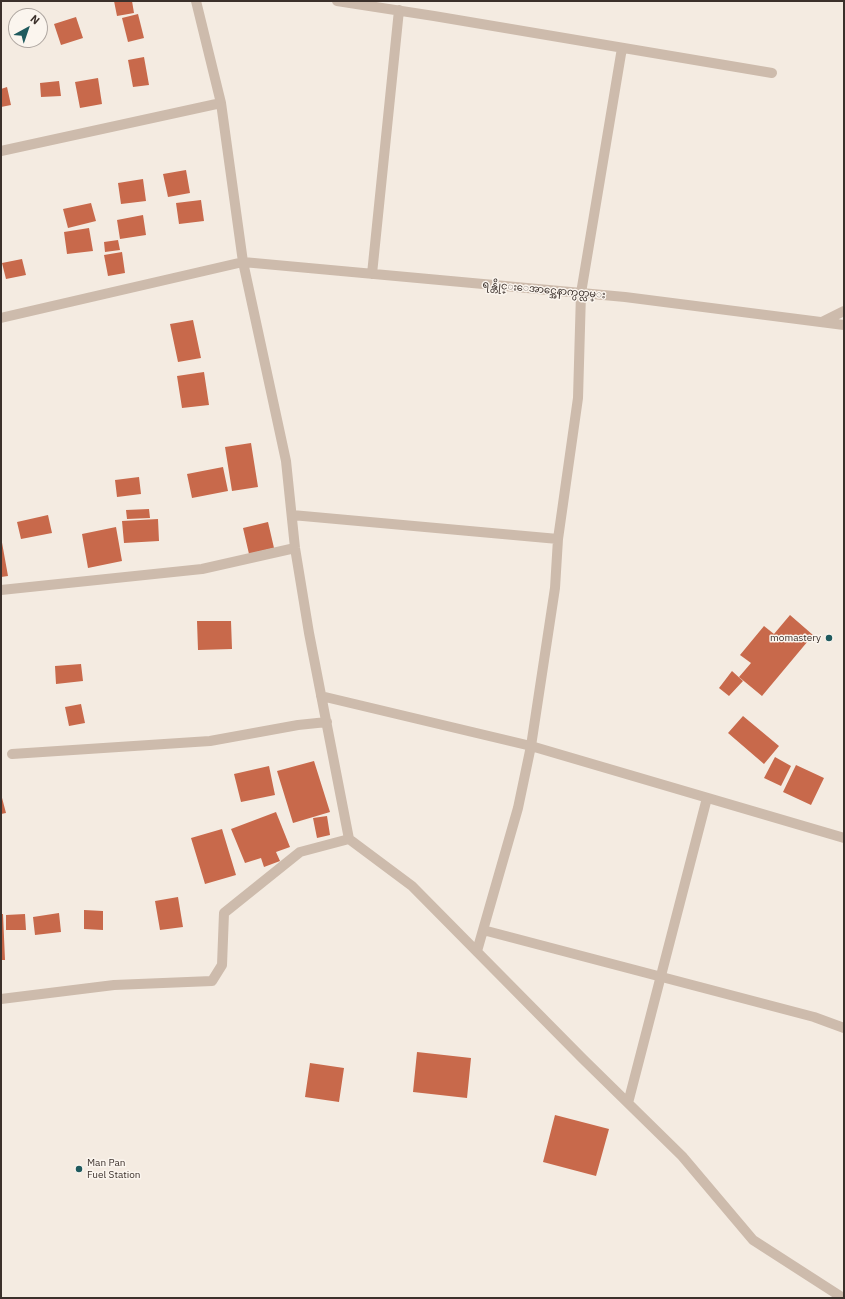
<!DOCTYPE html>
<meta charset="utf-8">
<style>
body{margin:0}
#map{position:relative;width:845px;height:1299px;overflow:hidden;background:#f4ebe1;font-family:"IBM Plex Sans",sans-serif}
canvas{display:block}
.frame{position:absolute;inset:0;border:2px solid #3b302b;pointer-events:none}
.north{position:absolute;left:8px;top:8px;width:40px;height:40px;box-sizing:border-box;background:#fbf5ee;border:1px solid #aea6a0;border-radius:50%;rotate:40deg;font-size:11px;font-weight:700;line-height:16px;text-align:center;color:#3b302b}
.north::after{content:'';display:block;margin:auto;width:14px;height:18px;background:#1f5a5e;clip-path:polygon(50% 0,100% 100%,50% 72%,0 100%)}
</style>
<div id="map">
<canvas width="845" height="1299"></canvas>
<div class="frame"></div>
<div class="north">N</div>
</div>
<script>
const context = document.querySelector('canvas').getContext('2d');
context.lineJoin = 'round';
function fillPath(path, color) {
  context.fillStyle = color;
  context.fill(path, 'evenodd');
}
function strokePath(path, color, width, dash) {
  context.strokeStyle = color;
  context.lineWidth = width;
  context.lineCap = dash ? 'butt' : 'round';
  context.setLineDash(dash || []);
  context.stroke(path);
}
function drawText(font, color, halo, rows, align = 'center') {
  context.font = font + ' "IBM Plex Sans","Noto Sans Myanmar",sans-serif';
  context.lineWidth = 3;
  context.setLineDash([]);
  context.textBaseline = 'middle';
  context.strokeStyle = halo;
  context.fillStyle = color;
  for (const [text, x, y, turn = 0] of rows) {
    context.save();
    context.translate(x, y);
    context.rotate((+turn || 0) * Math.PI / 180);
    context.textAlign = isNaN(turn) ? turn : align;
    if (halo) context.strokeText(text, 0, 0);
    context.fillText(text, 0, 0);
    context.restore();
  }
}
const building = new Path2D(`
 M114 1H132L134 13 117 16Z
 M138 14 144 38 128 42 122 18Z
 M76 17 83 38 61 45 54 24Z
 M144 57 149 85 133 87 128 60Z
 M98 78 102 104 80 108 75 82Z
 M59 81 61 96 41 97 40 83Z
 M7 87 11 105 1 107V89Z
 M186 170 190 193 168 197 163 174Z
 M143 179 146 201 121 204 118 183Z
 M201 200 204 221 179 224 176 203Z
 M91 203 96 221 68 228 63 209Z
 M143 215 146 235 120 239 117 220Z
 M89 228 93 251 67 254 64 232Z
 M118 240 120 250 105 252 104 242Z
 M122 252 125 273 108 276 104 255Z
 M22 259 26 275 6 279 2 263Z
 M193 320 201 358 178 362 170 324Z
 M204 372 209 405 182 408 177 376Z
 M251 443 258 487 232 491 225 447Z
 M223 467 228 491 192 498 187 474Z
 M139 477 141 494 117 497 115 480Z
 M149 509 150 518 127 519 126 510Z
 M48 515 52 533 21 539 17 522Z
 M158 519 159 541 124 543 122 521Z
 M268 522 274 548 249 554 243 528Z
 M116 527 122 561 88 568 82 534Z
 M1 537 8 576 1 577Z
 M790 615 813 635 762 696 739 677 751 663 740 655 764 626 774 634Z
 M197 621H231L232 649 198 650Z
 M81 664 83 681 56 684 55 666Z
 M732 671 743 681 729 696 719 688Z
 M81 704 85 723 69 726 65 707Z
 M743 716 779 746 764 764 728 733Z
 M775 757 791 766 781 786 764 778Z
 M314 761 330 812 293 823 277 771Z
 M796 765 824 778 811 805 783 792Z
 M269 766 275 795 241 802 234 774Z
 M1 794 6 813 1 814Z
 M276 812 290 847 276 852 280 861 264 867 261 858 245 863 231 829Z
 M327 816 330 835 317 838 313 818Z
 M222 829 236 875 205 884 191 838Z
 M178 897 183 927 160 930 155 901Z
 M84 910 103 911V930L84 929Z
 M59 913 61 932 35 935 33 917Z
 M1 914H3L5 960H1Z
 M25 914 26 930H6V915Z
 M417 1052 471 1058 467 1098 413 1092Z
 M310 1063 344 1068 339 1102 305 1097Z
 M555 1115 609 1129 596 1176 543 1162Z`);
const minor = new Path2D(`
 M337 1 434 16 772 73
 M1 151 221 103
 M372 274 399 10
 M1 318 243 262 625 297 844 325
 M822 322 844 311
 M292 515 558 539
 M1 590 202 569 295 548
 M321 696 531 746 844 838
 M12 754 210 741 298 725 327 722
 M349 839 412 886 583 1059 682 1156 753 1240 843 1298
 M483 930 814 1017 844 1028
 M477 951 518 808 531 746 555 588 558 539 578 398 581 293 622 48
 M1 999 114 985 212 981 222 965 224 913 300 852 349 839 309 633 295 548 286 461 243 262 221 103 196 1
 M628 1103 707 798`);
const markers = [
 [829,638,4,"#1f5a5e"],
 [79,1169,4,"#1f5a5e"]
];
const streetNames = [
 ["ရန္တိုင္းေအာင္အေနာက္ပတ္လမ္း",544,290,5]
];
const poiNames = [
 ["momastery",821,638],
 ["Man Pan",87,1163,"left"],
 ["Fuel Station",87,1175,"left"]
];
fillPath(building, '#c8694b');
strokePath(minor, '#cdbbac', 10);
for (const [x, y, r, color] of markers) {
  const dot = new Path2D();
  dot.arc(x, y, r, 0, 2 * Math.PI);
  context.fillStyle = color;
  context.fill(dot);
  strokePath(dot, '#fbf5ee', 1.5);
}
drawText('10px', '#3b302b', '#fbf5ee', streetNames);
drawText('10px', '#3b302b', '#fbf5ee', poiNames, 'right');
</script>
